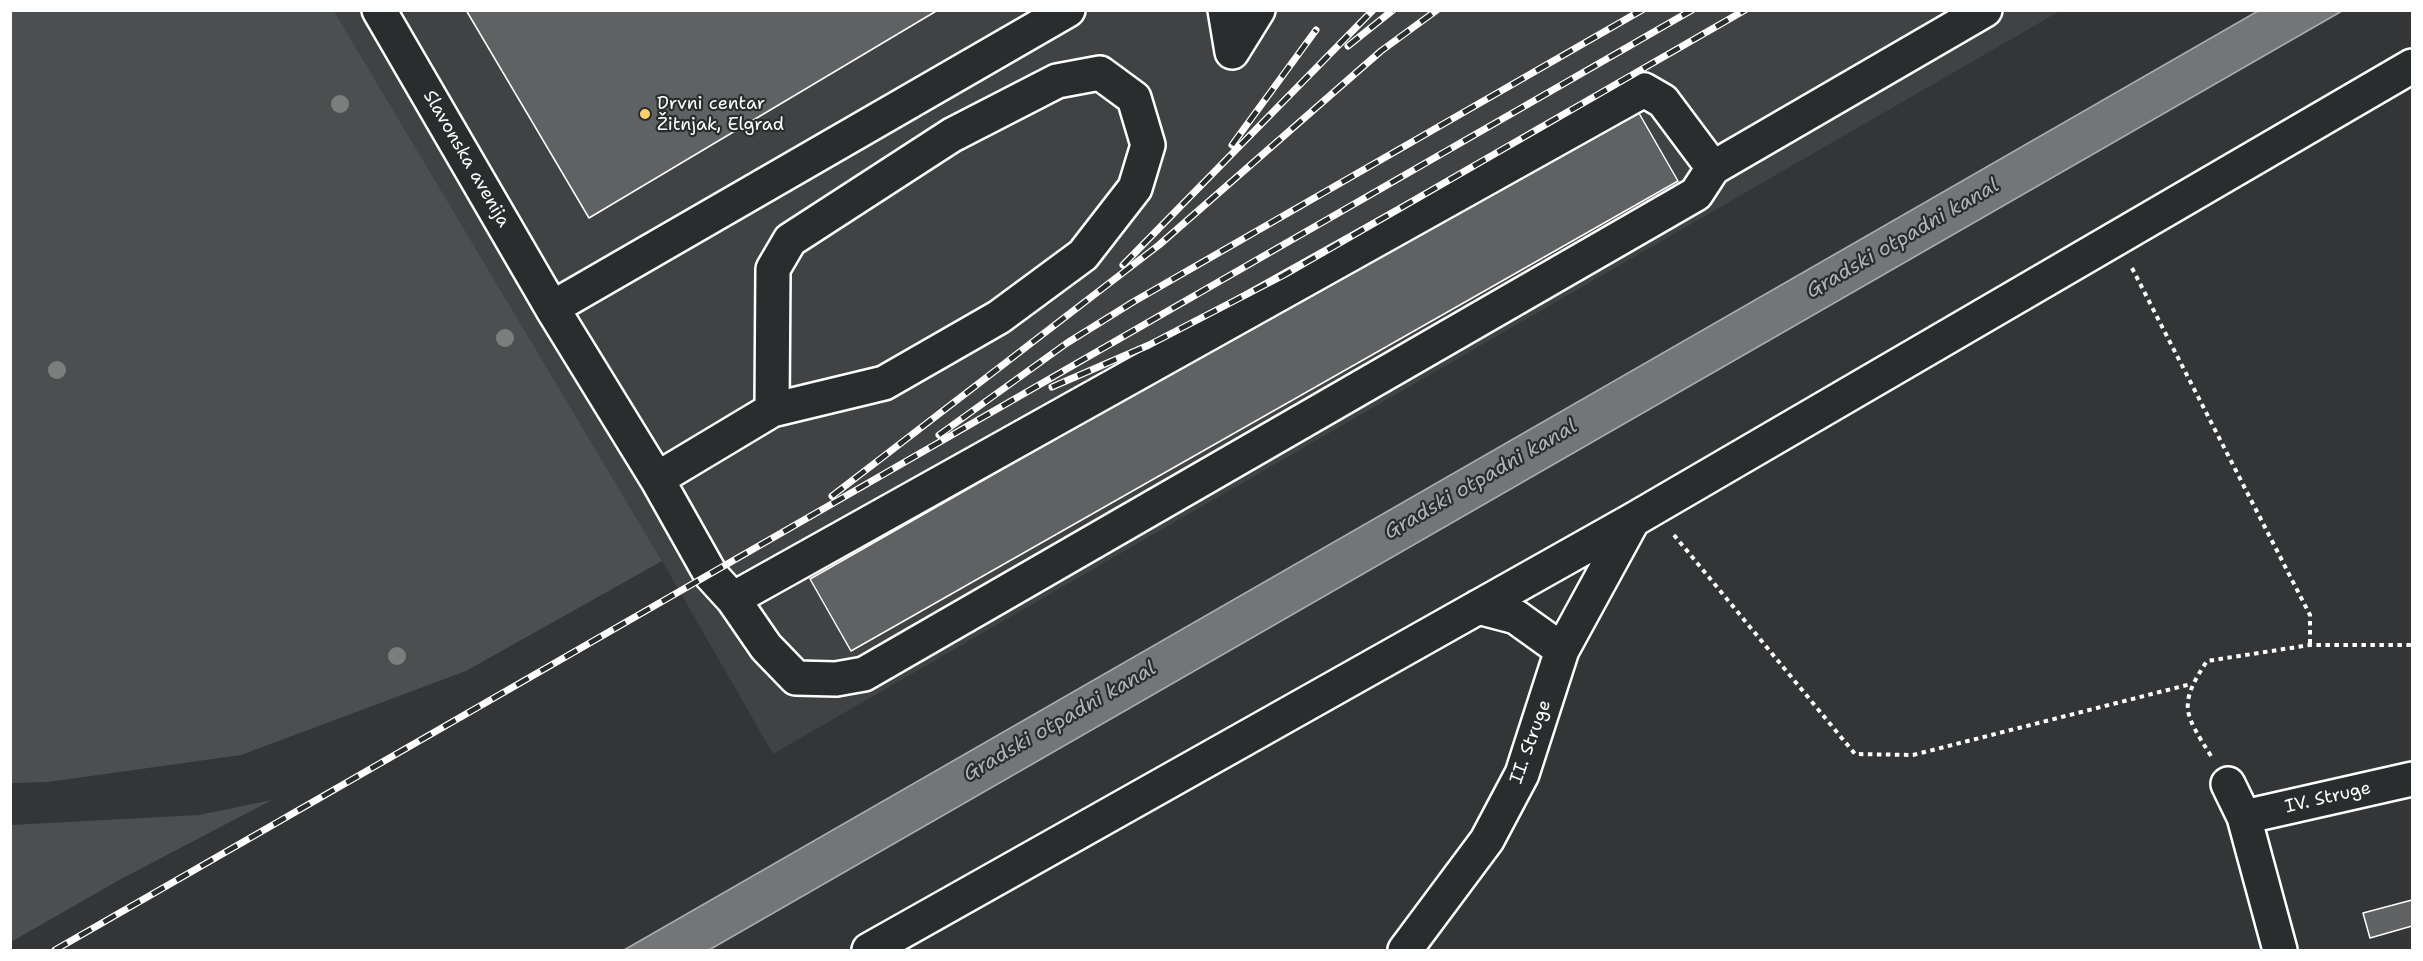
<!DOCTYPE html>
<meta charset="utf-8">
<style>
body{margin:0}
#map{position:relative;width:2423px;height:961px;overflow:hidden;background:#333536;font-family:"Shantell Sans",sans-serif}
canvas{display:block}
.frame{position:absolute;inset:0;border:12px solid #fff;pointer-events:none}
</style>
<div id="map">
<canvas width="2423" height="961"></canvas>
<div class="frame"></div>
</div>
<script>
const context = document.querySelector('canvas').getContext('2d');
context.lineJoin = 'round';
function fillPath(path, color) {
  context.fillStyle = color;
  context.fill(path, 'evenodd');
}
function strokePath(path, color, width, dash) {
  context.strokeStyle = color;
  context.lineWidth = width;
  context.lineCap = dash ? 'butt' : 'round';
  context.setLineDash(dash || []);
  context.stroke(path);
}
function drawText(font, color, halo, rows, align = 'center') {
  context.font = font + ' "Shantell Sans",sans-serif';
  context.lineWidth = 4.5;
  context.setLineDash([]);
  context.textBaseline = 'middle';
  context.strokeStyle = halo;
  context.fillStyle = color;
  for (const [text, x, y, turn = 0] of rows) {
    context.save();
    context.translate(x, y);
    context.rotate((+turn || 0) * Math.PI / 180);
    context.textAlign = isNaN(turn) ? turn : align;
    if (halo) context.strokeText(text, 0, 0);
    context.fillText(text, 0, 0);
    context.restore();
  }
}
const built = new Path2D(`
 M334 11H2060L773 754 662 561Z`);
const green = new Path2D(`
 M10 11H334L662 561 466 671 241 755 48 782 11 783Z
 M272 800 121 879 11 942V825L199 815Z`);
const water = new Path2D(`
 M2258 11H2342L709 950H624Z`);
const building = new Path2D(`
 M466 10H938L589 218Z
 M1636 108 1678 181 851 651 810 579Z
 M2412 900V926L2370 938 2363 913Z`);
const path = new Path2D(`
 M2132 268 2310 615V645
 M1674 535 1855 754 1913 755 2191 684
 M2211 756C2185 714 2177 706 2207 661L2310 645H2412`);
const minor = new Path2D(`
 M379 10 552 308
 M1068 10 552 308 657 479 711 575 733 599 766 647 796 678 836 679 864 674 1696 194 1713 168 1985 10
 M1225 10 1232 52 1258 10
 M657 479 772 410 884 383 999 317 1083 255 1135 188 1148 145 1134 98 1100 73 1057 81 952 135 790 240 773 269 772 410
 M733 599 1644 90 1663 101 1713 168
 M1478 607 1516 617 1562 650
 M2228 784 2244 817 2280 950
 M2244 817 2412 779
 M869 950 1633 520 2412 66
 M1405 950 1487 840 1522 774 1562 650 1633 520`);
const rail = new Path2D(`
 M1348 46 1393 10
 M1232 145 1316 30
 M1123 265 1373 10
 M1052 387 1149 345 1284 275 1745 10
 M939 435 1067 343 1133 302 1642 10
 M832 496 1159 245 1381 51 1437 10
 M55 950 1692 10`);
const trees = [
 [340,104],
 [505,338],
 [57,370],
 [397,656]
];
const markers = [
 [645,114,6,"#ffd166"]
];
const poiNames = [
 ["Drvni centar",657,104],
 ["Žitnjak, Elgrad",657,125]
];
const streetNames = [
 ["Slavonska avenija",466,159,60],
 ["II. Struge",1531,742,-70],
 ["IV. Struge",2328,798,-13]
];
const waterNames = [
 ["Gradski otpadni kanal",1903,239,-30],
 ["Gradski otpadni kanal",1481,480,-30],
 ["Gradski otpadni kanal",1060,722,-30]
];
fillPath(built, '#404243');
fillPath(green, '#4c4f50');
fillPath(water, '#737576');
strokePath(water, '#abacad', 1.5);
fillPath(building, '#5f6162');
strokePath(building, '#fff', 1.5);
strokePath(minor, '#fff', 38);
strokePath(path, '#fff', 4, [4.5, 4.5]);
strokePath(minor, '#2a2d2e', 33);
strokePath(rail, '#fff', 7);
strokePath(rail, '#2a2d2e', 4.5, [14]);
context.fillStyle = '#7c7e7e';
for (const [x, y] of trees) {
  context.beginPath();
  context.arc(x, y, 9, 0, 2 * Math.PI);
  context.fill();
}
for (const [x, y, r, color] of markers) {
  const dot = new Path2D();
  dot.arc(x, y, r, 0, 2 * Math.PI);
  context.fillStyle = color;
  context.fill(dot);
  strokePath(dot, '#2a2d2e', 2);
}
drawText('18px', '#fff', '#2a2d2e', poiNames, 'left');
drawText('18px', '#fff', '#2a2d2e', streetNames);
drawText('italic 20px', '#b2b3b4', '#2a2d2e', waterNames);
</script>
